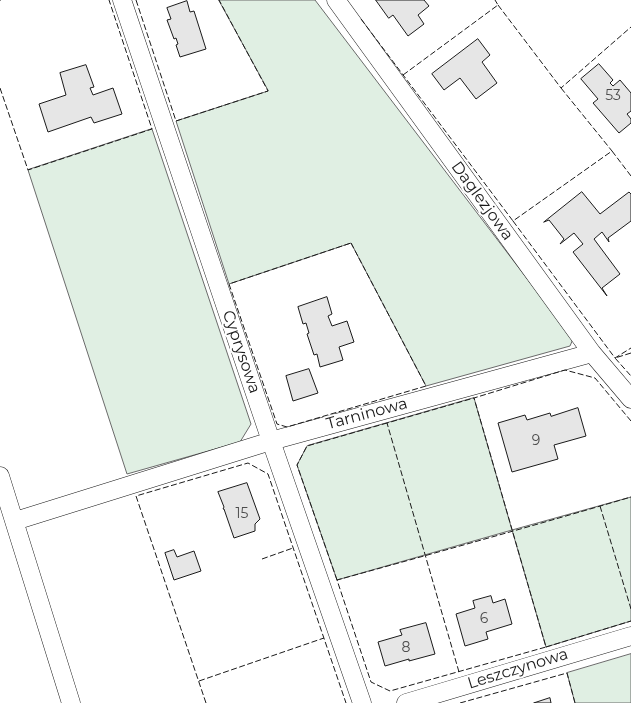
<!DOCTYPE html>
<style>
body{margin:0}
canvas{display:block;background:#fff}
</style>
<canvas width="631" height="703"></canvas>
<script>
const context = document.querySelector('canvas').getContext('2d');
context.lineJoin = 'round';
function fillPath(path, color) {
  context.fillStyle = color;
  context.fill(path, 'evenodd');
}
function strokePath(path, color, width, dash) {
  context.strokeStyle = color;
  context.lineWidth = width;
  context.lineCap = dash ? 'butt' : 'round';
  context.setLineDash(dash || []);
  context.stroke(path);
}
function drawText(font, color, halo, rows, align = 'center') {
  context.font = font + ' Montserrat,sans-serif';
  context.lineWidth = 4;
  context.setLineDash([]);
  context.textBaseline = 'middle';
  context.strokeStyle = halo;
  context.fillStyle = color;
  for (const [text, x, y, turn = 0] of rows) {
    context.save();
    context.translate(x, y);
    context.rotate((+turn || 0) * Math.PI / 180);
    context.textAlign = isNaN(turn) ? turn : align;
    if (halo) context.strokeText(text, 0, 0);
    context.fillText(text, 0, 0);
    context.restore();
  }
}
const green = new Path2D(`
 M219 0H315L573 339 570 346 426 386 351 243 229 284 176 121 268 91Z
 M152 129 251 424 240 442 127 474 28 170Z
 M474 398 512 530 631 497V621L546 647 512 530 337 580 297 465 307 446Z
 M631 654V703H575L567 673Z`);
const building = new Path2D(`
 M376 0H424L429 6 418 15 424 24 408 36 393 15 389 18Z
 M187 1 190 12 194 11 206 49 180 57 176 45 178 44 176 38 174 39 167 20 171 19 167 8Z
 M478 39 490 55 482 62 497 83 476 99 460 78 444 90 432 74Z
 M599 64 613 80 610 83 613 86 620 80 631 93V111L627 114 631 119V123L619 133 593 103 598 99 581 79Z
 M86 65 94 87 90 88 93 95 113 88 122 114 94 123 91 117 48 132 39 104 66 95 60 73Z
 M582 192 600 214 629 192 631 194V221L608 238 609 242 602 232 594 239 620 274 602 288 607 296 573 252 583 244 574 233 560 244 564 239 549 220 544 222Z
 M327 297 332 314 328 316 332 326 347 321 354 342 339 347 343 360 320 367 317 354 314 355 307 334 309 333 306 323 303 324 298 307Z
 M309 369 318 393 293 401 286 376Z
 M578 408 586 436 554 445 558 459 512 472 498 423 525 415 527 420 550 413 551 416Z
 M247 483 260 519 255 524V531L234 538 224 509H223L224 507 218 492Z
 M174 550 177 557 194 551 201 571 174 580 165 553Z
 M491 596 493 603 505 599 512 624 486 632 488 639 465 646 456 614 475 608 473 601Z
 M426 623 435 654 409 661V659L385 666 378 642 402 635 400 630Z
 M550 698 551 703H534Z`);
const minor = new Path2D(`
 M122 0 271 441 362 703
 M336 0 592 353 631 399
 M0 476 71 703
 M15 521 271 441 592 353
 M406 703 631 636`);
const fence = new Path2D(`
 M0 0H1
 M136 0 176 121 268 91 219 0
 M498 5 561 88 631 27
 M361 19 513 221 612 151 631 176
 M403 75 498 5 495 0
 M0 88 28 170 152 129 109 0
 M561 88 612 151
 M513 221 615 358 631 348
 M351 243 426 386 287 427 277 424 229 284Z
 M631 353 615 358 631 376
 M631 421 595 378 565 370 474 398 546 647 390 691 371 682 337 580C435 553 533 526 631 497
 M600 506 631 609
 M262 559 293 548
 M337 580 297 465 307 446 387 423
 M546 647 631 621
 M459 672 387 423 474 398
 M199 681 324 638
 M206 703 136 496 248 463 268 474 346 703
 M460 703 567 673 575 703`);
const numberNames = [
 ["53",613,96],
 ["9",536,441],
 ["15",242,514],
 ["6",484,619],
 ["8",406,648]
];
const streetNames = [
 ["Daglezjowa",482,201,54],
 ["Cyprysowa",241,352,71],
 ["Tarninowa",367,414,-15],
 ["Leszczynowa",518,669,-17]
];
fillPath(green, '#e0efe3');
strokePath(green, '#6a6a6a', 1);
fillPath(building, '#e6e6e6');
strokePath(building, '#1a1a1a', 1);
strokePath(minor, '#1a1a1a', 19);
strokePath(minor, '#fff', 18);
strokePath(fence, '#1a1a1a', 1, [6, 2.5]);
drawText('14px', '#4d4d4d', null, numberNames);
drawText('16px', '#1a1a1a', '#fff', streetNames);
</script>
